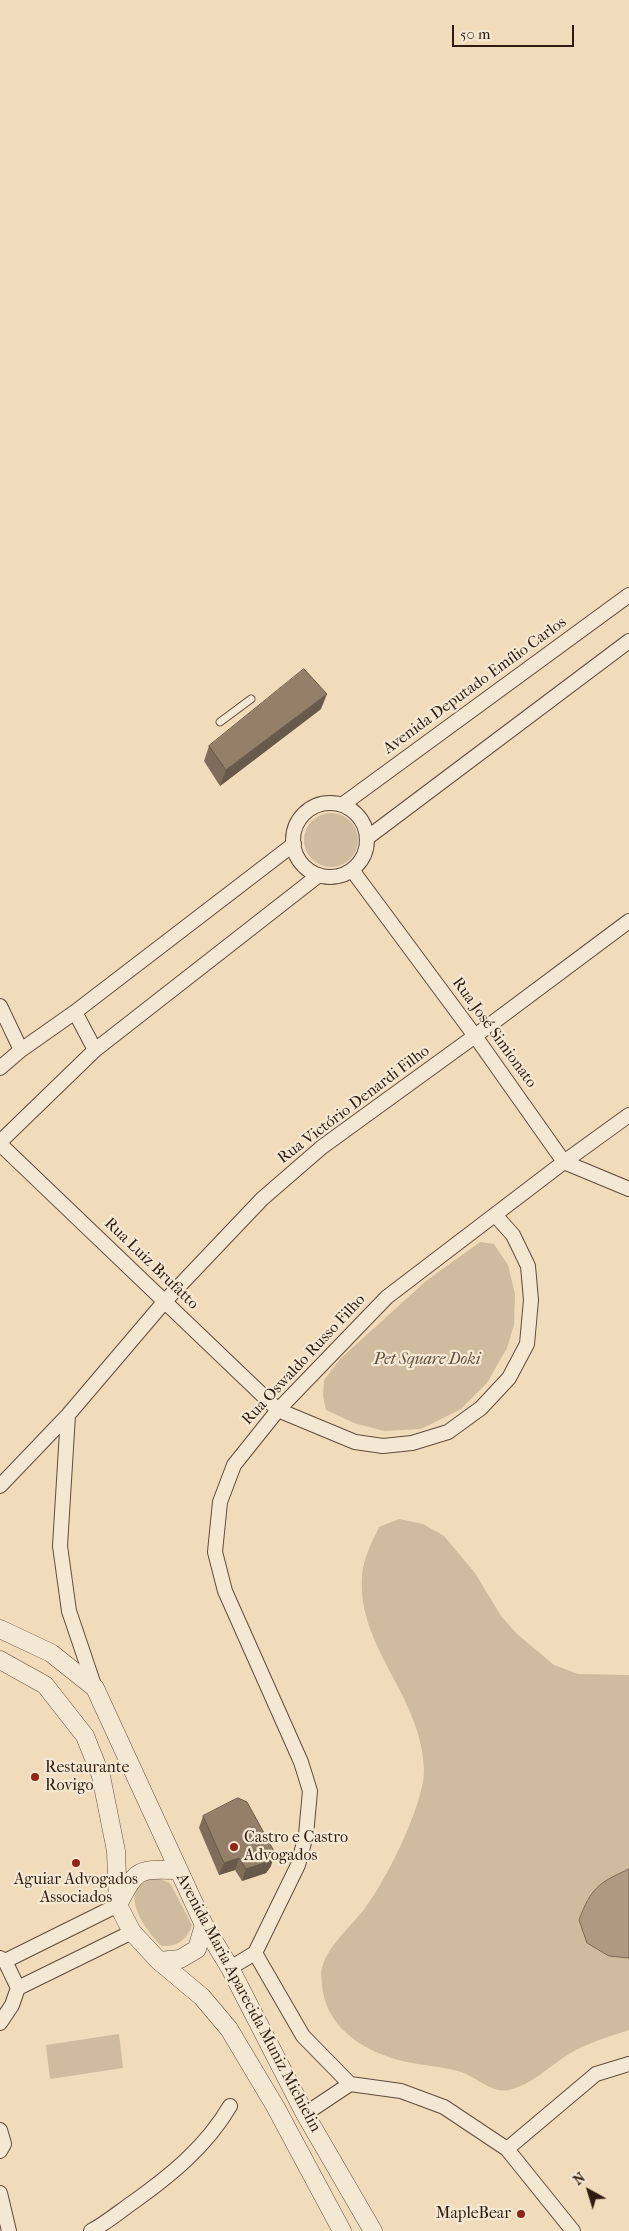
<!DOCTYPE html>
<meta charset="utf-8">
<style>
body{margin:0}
#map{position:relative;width:629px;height:2231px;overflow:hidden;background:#f0dcbb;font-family:"IM FELL French Canon",serif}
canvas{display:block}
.north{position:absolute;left:564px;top:2166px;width:50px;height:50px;-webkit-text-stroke:4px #f5e8d3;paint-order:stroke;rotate:321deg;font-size:14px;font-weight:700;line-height:20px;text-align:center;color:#301b11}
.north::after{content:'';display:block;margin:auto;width:18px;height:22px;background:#301b11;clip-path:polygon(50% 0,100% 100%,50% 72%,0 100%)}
.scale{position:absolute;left:452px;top:25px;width:122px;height:22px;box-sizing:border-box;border:2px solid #301b11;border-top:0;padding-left:6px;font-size:15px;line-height:18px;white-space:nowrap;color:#301b11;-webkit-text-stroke:4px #f5e8d3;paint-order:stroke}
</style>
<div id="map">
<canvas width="629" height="2231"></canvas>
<div class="north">N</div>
<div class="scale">50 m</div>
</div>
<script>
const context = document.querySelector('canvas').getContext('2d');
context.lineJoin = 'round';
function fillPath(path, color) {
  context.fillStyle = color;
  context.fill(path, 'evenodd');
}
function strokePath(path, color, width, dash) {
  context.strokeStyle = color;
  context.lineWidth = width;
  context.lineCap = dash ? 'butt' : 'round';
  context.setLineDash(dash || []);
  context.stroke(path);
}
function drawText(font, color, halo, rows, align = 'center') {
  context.font = font + ' "IM FELL French Canon",serif';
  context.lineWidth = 4.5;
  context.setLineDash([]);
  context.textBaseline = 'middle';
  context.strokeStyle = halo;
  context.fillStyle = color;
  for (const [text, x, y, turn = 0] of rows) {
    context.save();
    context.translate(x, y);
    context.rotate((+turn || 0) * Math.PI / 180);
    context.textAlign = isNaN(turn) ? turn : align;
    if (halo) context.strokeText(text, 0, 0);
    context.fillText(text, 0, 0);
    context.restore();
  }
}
const green = new Path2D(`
 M304 840a27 27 0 1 1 54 0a27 27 0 1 1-54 0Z
 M480 1242 494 1244 508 1265 515 1294 514 1325 507 1348 487 1383 461 1409 421 1429 384 1431 354 1423 326 1410 323 1396 324 1380 340 1359 426 1281Z
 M399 1519 423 1524 444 1536 475 1573 501 1616 517 1634 554 1665 578 1674 629 1675V1869C598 1883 591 1888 579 1920L609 1956 629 1958V2030C608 2037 587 2043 569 2054 548 2067 533 2084 509 2090 493 2094 476 2077 461 2072 435 2064 409 2066 381 2054 351 2042 325 2020 322 1985 322 1980 320 1973 322 1968 328 1945 351 1927 365 1908 386 1881 425 1803 424 1769 422 1696 357 1648 362 1576 363 1559 372 1542 379 1527Z
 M157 1878 170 1883 192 1925C187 1940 177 1947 162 1946 144 1930 113 1883 157 1878Z
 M119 2034 123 2068 50 2079 46 2045Z`);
const water = new Path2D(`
 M629 1869V1958L609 1956 587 1943 579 1920C591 1888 598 1883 629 1869Z`);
const service = new Path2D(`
 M220 722 251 699`);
const minor = new Path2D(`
 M293 840a37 37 0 1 1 74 0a37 37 0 1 1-74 0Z
 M342 805 629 595
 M367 838 629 641
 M352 870 475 1036 564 1162 629 1189
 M0 1006 21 1050
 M75 1012 95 1050
 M0 1068 21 1050 75 1012 294 844
 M0 1142 95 1050 319 875
 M0 1144 278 1410 355 1442 383 1446 412 1443 448 1432 481 1408 509 1378 527 1344 531 1300 528 1266 513 1235 496 1216
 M68 1415 60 1546 69 1611 95 1688
 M0 1486 68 1415 165 1301 262 1199 322 1147 475 1036 629 921
 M255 1953 303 2036 350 2084 401 2091 444 2107 507 2149 573 2231
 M0 1958 5 1961 18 1988 12 2005 0 2023
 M5 1961 118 1905
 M230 1968 255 1953 298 1865 306 1835 310 1791 301 1762 225 1591 215 1552 220 1502 234 1465 278 1410 387 1297 564 1162 629 1115
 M18 1988 132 1932
 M305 2114 350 2084
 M0 2130 4 2144 0 2151
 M507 2149 596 2074 629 2064
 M0 2193 9 2231
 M91 2231C106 2223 119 2212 132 2203 170 2176 206 2147 230 2106`);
const tertiary = new Path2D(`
 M0 1629 51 1653 95 1688 204 1925 230 1968 305 2114 373 2231
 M0 1660 45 1685 85 1736 101 1776 116 1851 118 1905 132 1932 159 1961 202 1997 229 2029 275 2106 342 2231
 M119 1903C137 1868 138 1869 178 1870
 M159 1961 180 1959 197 1949 204 1925`);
const wall = new Path2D(`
 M321 709 220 786 204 761 209 746Z
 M203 1816 271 1866 266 1873 242 1881 235 1870 219 1875 199 1828Z`);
const shadedWall = new Path2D(`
 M327 694 321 709 220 786 226 770Z
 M275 1853 271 1866 266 1873 242 1881 246 1869Z
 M239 1858 235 1870 219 1875 224 1863Z`);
const building = new Path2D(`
 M304 669 327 694 226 770 209 746Z
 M238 1798 247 1802 275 1853 270 1861 246 1869 239 1858 224 1863 203 1816Z`);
const markers = [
 [35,1777,5,"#8f2418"],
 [234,1847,5,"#8f2418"],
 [76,1863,5,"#8f2418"],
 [521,2214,5,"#8f2418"]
];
const streetNames = [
 ["Avenida Deputado Emílio Carlos",475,686,-36],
 ["Rua José Simionato",494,1033,54],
 ["Rua Victório Denardi Filho",354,1105,-37],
 ["Rua Luiz Brufatto",151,1264,44],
 ["Rua Oswaldo Russo Filho",304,1360,-47],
 ["Avenida Maria Aparecida Muniz Michielin",248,2003,62]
];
const parkNames = [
 ["Pet Square Doki",427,1360]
];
const poiNames = [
 ["Restaurante",45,1768],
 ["Rovigo",45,1786],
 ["Castro e Castro",244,1838],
 ["Advogados",244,1856],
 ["Aguiar Advogados",76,1880,"center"],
 ["Associados",76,1898,"center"],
 ["MapleBear",511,2214,"right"]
];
fillPath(green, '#cfbb9e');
fillPath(water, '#af9a81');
strokePath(water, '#7c6754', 1);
strokePath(service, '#604b3c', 9);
strokePath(minor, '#604b3c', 16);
strokePath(tertiary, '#604b3c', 19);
strokePath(service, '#f5e8d3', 7);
strokePath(minor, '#f5e8d3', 14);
strokePath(tertiary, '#f5e8d3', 18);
fillPath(wall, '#7f6d5a');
fillPath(shadedWall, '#68594a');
fillPath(building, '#947f69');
strokePath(building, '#68594a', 1);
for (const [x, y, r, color] of markers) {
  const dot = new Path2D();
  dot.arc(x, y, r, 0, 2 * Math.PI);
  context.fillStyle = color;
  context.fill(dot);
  strokePath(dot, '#f5e8d3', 2);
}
drawText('16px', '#301b11', '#f5e8d3', streetNames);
drawText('italic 16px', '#604b3b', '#f5e8d3', parkNames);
drawText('16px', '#301b11', '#f5e8d3', poiNames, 'left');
</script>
